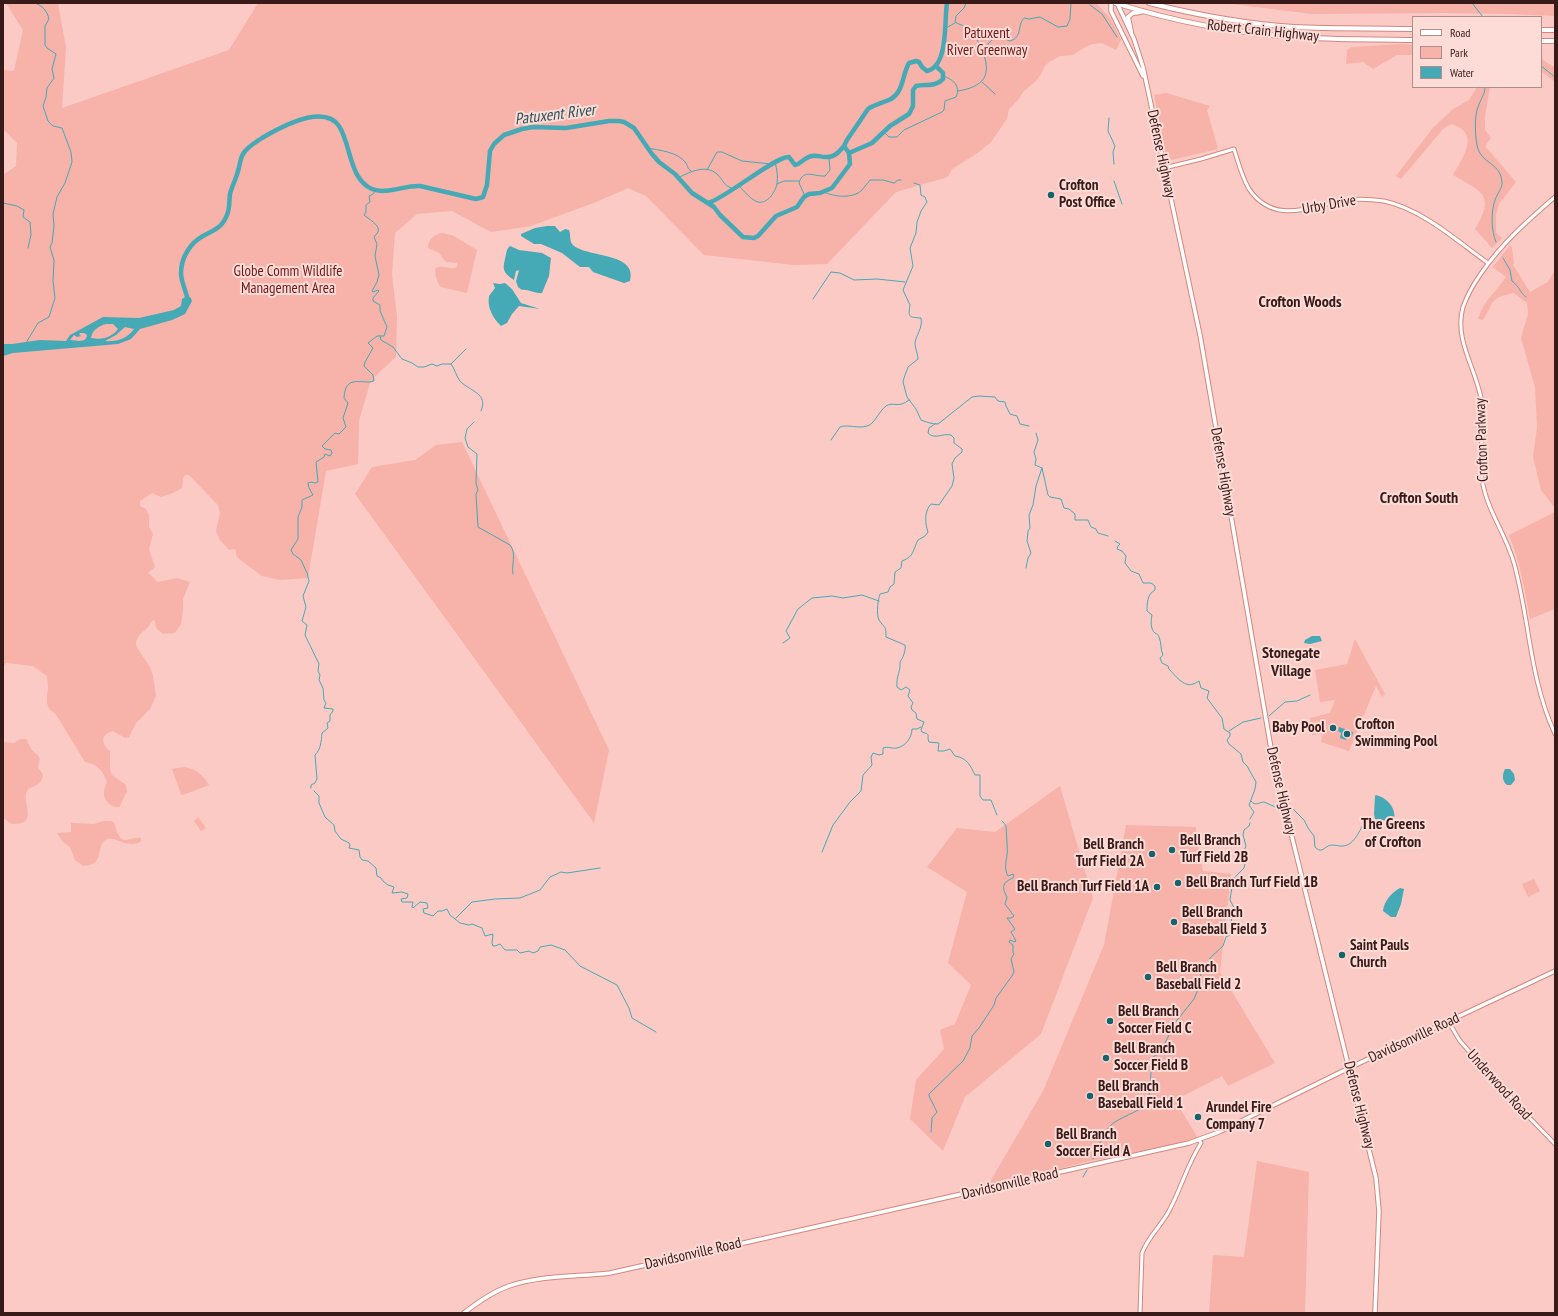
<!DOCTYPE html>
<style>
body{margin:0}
#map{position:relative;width:1558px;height:1316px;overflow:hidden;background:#fbcac4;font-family:"PT Sans Narrow",sans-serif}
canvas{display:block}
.frame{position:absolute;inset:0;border:4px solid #381b18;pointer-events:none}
.legend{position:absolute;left:1412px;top:16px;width:130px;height:72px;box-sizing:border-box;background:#fddcd8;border:1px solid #ae8f8b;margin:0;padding:5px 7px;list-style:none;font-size:12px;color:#381b18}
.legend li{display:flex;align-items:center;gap:8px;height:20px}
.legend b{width:20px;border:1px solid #ae8f8b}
</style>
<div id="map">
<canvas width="1558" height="1316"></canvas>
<div class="frame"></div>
<ul class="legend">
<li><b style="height:5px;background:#fff"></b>Road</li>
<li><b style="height:11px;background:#f7b2a9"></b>Park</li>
<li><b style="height:11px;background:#46a9b6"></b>Water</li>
</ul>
</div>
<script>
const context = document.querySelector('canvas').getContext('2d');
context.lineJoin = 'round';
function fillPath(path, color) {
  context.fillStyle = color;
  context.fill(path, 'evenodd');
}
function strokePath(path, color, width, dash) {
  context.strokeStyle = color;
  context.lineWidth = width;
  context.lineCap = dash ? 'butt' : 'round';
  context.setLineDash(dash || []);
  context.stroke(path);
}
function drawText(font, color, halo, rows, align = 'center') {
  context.font = font + ' "PT Sans Narrow",sans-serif';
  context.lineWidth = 4;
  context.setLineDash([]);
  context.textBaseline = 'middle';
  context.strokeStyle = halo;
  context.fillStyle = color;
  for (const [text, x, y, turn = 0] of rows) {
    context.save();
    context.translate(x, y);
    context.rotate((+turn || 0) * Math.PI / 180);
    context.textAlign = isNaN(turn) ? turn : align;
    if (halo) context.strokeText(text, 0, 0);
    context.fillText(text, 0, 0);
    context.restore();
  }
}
const green = new Path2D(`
 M6 3H58L66 48 62 108 229 50 258 3H1096L1111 19 1121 40 1116 50 1102 43 1093 44 1085 47 1073 55 1060 56 1049 62 1045 66 1041 74 1036 81 1023 92 1019 99 1009 109 1007 119 991 142 979 152 952 169 948 177 896 192 827 264 794 265 704 255 646 196 628 188 596 202 531 226 491 232 452 211 417 214 395 233 392 275 397 316 396 357 374 377V381L370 383 359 421 358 464 326 471 308 578 280 580 262 576 238 558 236 555V551L235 549 229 550 220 540 216 531 220 513 218 505 189 475H185L183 479 182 488 173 493 161 497 152 493 140 501V506L146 509 149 515V527L153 534 149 549 155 567 148 573 158 582 177 578 190 582 183 599V610L181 624 175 633 163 634 156 628 155 621 153 620C150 623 149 627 146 629 141 633 135 638 136 646L150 667 153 676 156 696 150 709 136 723 129 737 125 738 113 731C101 734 100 743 110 751V769L112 775 126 785 127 792C123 797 123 802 119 807 111 808 103 800 104 792 104 789 106 785 107 782 103 771 98 764 85 762L55 713C43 707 48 695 48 686 48 683 47 679 47 676L33 666 6 663 3 667V175L16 166 17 143 3 129V70L14 71 23 30Z
 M1224 3H1555V16L1511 14 1446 13 1312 14Z
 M1401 44 1413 45V55H1397L1373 69 1363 62 1346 64 1347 50 1352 47Z
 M1541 51 1543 60 1552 66H1555V82L1541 71Z
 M1477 87H1490L1485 116V130L1491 138 1485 146 1516 182 1499 204 1496 215V233L1502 238 1492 248 1475 229C1496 195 1482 192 1453 175 1463 158 1481 132 1451 124L1443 129 1401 179 1396 176 1432 129 1453 109 1469 100Z
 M1166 93 1210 106 1207 110 1218 149 1167 161 1154 95Z
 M443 233 454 236 477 250 467 293 441 287C437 283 434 273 436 268 443 264 450 271 457 267V263L446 262 439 253 428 248C428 239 435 234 443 233Z
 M1510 245 1512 248 1514 263 1513 265 1530 292 1548 282 1555 270V508L1541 490 1533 457 1537 428 1535 387 1521 338 1528 314 1527 303 1514 293C1489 298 1495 301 1483 320L1478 319C1483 301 1496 292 1506 277L1493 267Z
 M462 442 609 750 594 823 355 494 372 467 415 460 436 445Z
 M1555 512V609L1530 619C1525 590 1520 562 1509 535Z
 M1355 639 1385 694 1382 697 1376 686 1349 751 1321 742 1323 734 1312 735 1310 718 1330 713 1335 700 1320 702 1315 670 1347 664Z
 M20 739H26C29 743 30 749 33 751 42 759 40 757 38 768L43 774C42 788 30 785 27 791 21 803 40 825 12 824L3 818V742L14 743Z
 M184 767C196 769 203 775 209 785L183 795 181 794 172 769Z
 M1060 786 1093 898 1041 1034 965 1097 943 1151 910 1119 916 1080 944 1049 940 1030 955 1024 971 985 948 963 967 892 927 867 957 828 995 832Z
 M198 817 206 828 201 831 194 821Z
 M103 821H110L114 822C116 828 118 841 127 840 133 839 135 837 141 838V841C128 850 115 836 108 839 93 844 108 865 83 866L75 860 70 847 63 842 57 833 71 832V823L94 824Z
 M1126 825 1196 827V836L1203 871 1231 874 1220 972 1275 1063 1228 1086 1222 1076 1175 1100 1198 1138 1165 1147 1090 1161 987 1187 1043 1091 1104 945Z
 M1534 879 1540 891 1528 897 1522 884Z
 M1257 1161 1309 1172 1305 1313H1209L1213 1255 1244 1257Z`);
const water = new Path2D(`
 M547 226H555L560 232 565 229 569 230C571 235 569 241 573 245 587 258 638 252 630 281L624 283 593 272 589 267H580L562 253 541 244H534L521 236V234L535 228Z
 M510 246 519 250 542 253 551 258 549 276 542 293C535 294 529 289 522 290L518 287 516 281 519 270 516 271 514 280C501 271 503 269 506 254 507 250 507 249 510 246Z
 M493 283 500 284 505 283 512 289 521 303 540 309 519 306 512 314 507 323 501 326C493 318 487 308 489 296L495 288Z
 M187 296 191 298 192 301 185 314 172 320 140 329 131 339 118 344 13 353 3 356V344H12L40 340 66 341 70 335 103 317 139 318 174 310 181 306 182 299ZM106 324H113L118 329C111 338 102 340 91 338 92 330 99 326 106 324ZM125 327 134 329C127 339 116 342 105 341L116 335ZM80 333H84L87 335C86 344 76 340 70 340L74 335 77 337 81 336 79 334Z
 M1312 636H1320L1322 641 1310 644 1304 643 1305 640Z
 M1339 727 1353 732 1352 736 1348 735 1346 740 1340 738 1341 733 1338 731Z
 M1505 769H1510L1514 774 1515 780 1511 785H1507C1502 781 1502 775 1505 769Z
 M1376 795C1388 798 1397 809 1394 822L1375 819 1374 814 1375 796Z
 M1400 888 1404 889 1401 904 1396 917H1391L1383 911C1384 901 1392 892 1400 888Z`);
const stream = new Path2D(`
 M1472 3 1483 17
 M1090 5 1102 14 1117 37
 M946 28 955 23
 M984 54C989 38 995 35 1010 41 1023 37 1017 25 1024 18L1029 19 1040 17 1058 27 1067 26 1070 19 1071 3
 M1541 66 1555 77
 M982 82 995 94
 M1485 87C1485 95 1480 100 1478 107 1474 116 1475 140 1478 149 1484 165 1501 163 1502 183 1502 189 1497 194 1495 200 1491 211 1491 231 1496 242
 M958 91C983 87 993 76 982 50 979 43 975 34 969 29 965 26 960 25 955 22L956 16 964 8 966 3
 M1109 118 1108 131 1115 146 1113 152 1114 164
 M884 132 889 137H897L904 130 942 112 944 110 945 101 956 97C961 86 953 79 943 76
 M647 148C659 150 678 152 686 163 688 167 687 168 691 171
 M707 170 717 152H722L742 161 771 164
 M678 178C689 172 706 164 717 174 724 181 723 185 733 189
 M1114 181 1122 204
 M914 183 920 185 921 195 925 197 927 202 921 211 917 222 916 233 910 248 913 266 903 290 910 305C908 318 909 317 921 318 923 328 916 335 915 343 915 348 918 354 918 359L908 367 904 378 903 382 907 397 916 409 921 420C926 422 932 424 938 424L972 397 979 396 995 397 998 401 1005 402 1006 406 1010 414 1017 416 1020 424 1029 426
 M777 184 784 181H799
 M739 186C744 191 751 200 758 202 768 204 775 192 777 184 778 177 777 169 775 162
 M824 192C834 197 853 199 862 190 865 187 867 183 870 180H883L894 183 898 180H901
 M805 196 799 183C803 168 815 177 825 176L830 170 829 157
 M3 203 17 206 24 210 23 217 30 222 31 235 28 248
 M1503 258 1510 270 1512 281C1520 287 1520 293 1526 297
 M813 299 831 272 840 273 854 280 877 279 905 282
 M380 336 381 340 393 347 402 359 412 363 418 367H424L432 364 437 366 442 364H451C455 369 456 376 460 381 469 391 489 393 481 411
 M26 343 38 323 49 317 55 298 53 281 54 260 50 247 52 243 54 226 53 214 57 197 65 183 72 162 71 152 62 128 53 126 48 121 43 106 46 97 47 88 54 78 52 69 56 54 47 48 45 45V26L49 19C47 11 43 6 35 3
 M451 364 466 349
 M474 422 467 429 465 438 468 447 477 454 476 483 478 490 476 494 478 527 510 545C517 554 511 564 513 574
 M935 424 929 428 928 433C935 440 942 433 951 435L954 438V443L962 449V452L955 458 952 464 954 478 952 486 939 505 931 504C924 511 925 524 928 532L925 536 918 540C912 551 915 556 902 561L901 568 895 572 894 584 890 587 888 592 880 594C878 600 876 614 879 620 885 629 886 625 886 637L905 645C906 650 903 658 900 662 901 671 896 676 897 687L901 690 906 687 910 690 908 696 913 703 911 707 912 710 916 713 917 719 924 722 921 730 922 732C932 735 926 735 929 742L939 743 938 751H944L950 749 955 756C967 758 970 765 975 775H980V796L983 800H991L997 815
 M1036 433 1038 440 1034 452 1036 459 1035 465 1042 468 1048 495 1050 497 1061 499 1064 508 1069 509 1075 514V520H1088L1091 527 1096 529 1098 533 1108 536
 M831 440 840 427C849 424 858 429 867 426 874 425 879 411 886 406 893 401 898 409 909 400
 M1115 541 1120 544 1118 546 1117 549 1122 551 1126 556 1125 563 1131 571 1139 574 1143 583H1151L1155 586V590C1147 594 1147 604 1147 611L1152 615C1151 620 1150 629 1155 633 1159 636 1157 632 1159 637 1162 644 1160 649 1163 655L1160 658 1162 663 1168 666 1169 669C1174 674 1184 688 1193 684 1196 683 1197 682 1199 681L1201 688 1209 691 1207 698 1222 718 1224 729 1230 733V736L1227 740 1229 744 1241 754 1243 762 1247 766 1256 782 1255 789 1249 805 1254 812 1250 819
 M1026 568 1028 558 1031 553 1027 541 1028 531 1030 528 1029 515 1033 505 1036 486 1042 468
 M783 643 790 638 786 631 798 609 812 598 832 596 843 598 862 595 879 601
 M1269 716 1285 702 1297 701 1310 695
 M1229 731 1243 722 1261 718
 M311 788V785L315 783 317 779 315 755C321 749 321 742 322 733L328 728 327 723 330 721V715L333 711V709L324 708 326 703 324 700 323 688 319 680 320 675 318 671 319 664 305 635 307 625 302 621 306 607 303 596 309 581 307 573 301 560 293 554 291 550 298 539V517L302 507V500L313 495 309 488 308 483 311 482 315 483 318 482 316 462 324 457 325 454 330 456 332 453 331 450 325 449 322 446 335 433 339 434 346 427 343 418 348 403 344 398C345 373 363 385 374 381L373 375 364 366 365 362 373 348 368 343 377 336H384L387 327 380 311V305L373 301V298L379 291 378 290 373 292 372 291 377 282 379 275 375 256 377 244 374 237C375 235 377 234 378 232 381 225 367 218 364 215L366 212V205L370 202 369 196 373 194 376 190
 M314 791 319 796V803L325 817 334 825 335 831 341 839 349 843 350 845 349 848 359 850 360 857 362 860 368 861 376 868 377 876 381 878 383 881 388 885 394 887 392 893 402 892 408 894 407 898 401 899 402 902H413L412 907 413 908 420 902 427 903 428 908 423 909 424 913 433 916 438 911H442L447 909 450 915 460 923 469 925 472 924 482 928 485 936 493 934 492 943 493 946H495L500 944 505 950H517L520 953 529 951 533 953 538 951 540 947 551 945 565 950 580 966 617 985 629 1008 632 1018 656 1032
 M1251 801C1256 807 1259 802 1264 802L1280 809
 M1290 808H1292L1304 820 1308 828 1314 836 1315 847C1321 853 1323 849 1328 846 1332 844 1337 846 1341 846 1353 847 1359 832 1364 823
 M822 852 833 825 850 802 861 791 863 775 872 765 871 757 873 753 879 755 883 754V748C888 746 892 749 897 748 906 746 912 737 912 729H917L921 727
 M456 918 472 902 495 899 520 898 540 890 550 877 561 872 567 873 600 868
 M931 1132 932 1118 937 1112 929 1096V1094L963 1061 970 1048 972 1036 979 1028 994 1005 996 998 1012 976 1014 972 1011 959 1014 954 1013 953V945L1009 942 1010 940 1015 942 1016 941 1011 932 1015 929 1007 918H1011L1014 916 1005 904 1007 897C1001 887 1003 882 1013 878L1014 876 1013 874 1008 876C1004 870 1006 861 1007 855 1008 852 1006 828 1006 826 1005 824 1003 822 1002 821
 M1093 1159C1098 1149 1102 1135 1110 1126 1120 1116 1137 1114 1147 1103 1151 1098 1150 1068 1153 1057L1161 1052 1174 1024 1194 999 1200 984 1201 972 1208 966 1210 958 1223 946 1226 937 1232 934C1231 926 1230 917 1235 910L1230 900 1231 893 1234 878 1244 868 1246 860 1244 851 1246 846 1243 835 1244 830 1249 826 1250 823
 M1083 1177 1087 1170`);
const river = new Path2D(`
 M849 153 872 143 890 126 909 114 913 106V90L916 86C926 84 936 87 943 79V73L936 66
 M708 203C726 198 777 155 789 157L795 165C801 164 805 157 812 156 817 155 821 157 825 157 834 158 839 152 844 146
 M188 302C187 292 181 283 181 273 181 258 190 243 203 236 214 230 222 228 227 215 230 208 229 201 230 194 232 186 236 179 238 171 240 165 240 159 243 154 247 147 256 142 262 138 279 128 323 103 339 126 351 144 349 179 372 189 386 195 405 185 420 186L476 199 483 197 487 185 490 151 494 144 504 135 522 129 533 127 566 128 609 121H619L624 122 634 128 652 154 659 162 675 174 692 193 714 207 720 215 743 237 754 238 758 236 776 216 797 207 804 197 809 194 820 193 832 188 850 164 849 153 844 146 847 140 868 109C875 104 883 103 891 99 904 91 902 75 909 63L916 61 919 62 922 67 927 71C949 66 944 20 947 3`);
const tertiary = new Path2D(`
 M1164 168 1201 159 1234 149C1238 162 1242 177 1249 189 1274 225 1308 207 1341 201 1355 198 1370 199 1384 201 1422 209 1457 241 1488 263
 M1555 197C1527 221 1501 244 1480 275 1473 285 1467 296 1463 307 1454 339 1475 367 1481 398 1486 426 1478 452 1482 479 1486 509 1506 534 1514 563 1530 621 1529 677 1555 734
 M1448 1021 1460 1041 1523 1111 1555 1144
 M1140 1313 1142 1253C1148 1237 1161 1226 1169 1211 1181 1189 1187 1165 1201 1143L1199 1140`);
const secondary = new Path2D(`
 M1111 3V11L1143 76
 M1117 3 1134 39 1143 67 1200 335 1273 760 1376 1178 1379 1211 1375 1313
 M464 1313C478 1302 492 1292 509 1286 541 1275 577 1277 610 1273L1189 1143 1219 1132 1349 1068 1555 971`);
const trunk = new Path2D(`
 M1115 3C1173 21 1234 33 1294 37 1334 40 1373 39 1413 40
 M1149 3C1197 15 1245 24 1294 27 1333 29 1373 28 1413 29
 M1541 30H1555
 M1131 32 1128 17 1133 13 1141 12
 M1541 41H1555`);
const markers = [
 [1051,195,4,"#16636d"],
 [1333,728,4,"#16636d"],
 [1347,734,4,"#16636d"],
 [1172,850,4,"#16636d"],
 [1152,854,4,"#16636d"],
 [1178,883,4,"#16636d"],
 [1157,887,4,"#16636d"],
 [1174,922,4,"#16636d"],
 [1342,955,4,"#16636d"],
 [1148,977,4,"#16636d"],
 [1110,1021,4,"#16636d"],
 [1106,1058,4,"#16636d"],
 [1090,1096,4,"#16636d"],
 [1198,1117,4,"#16636d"],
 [1048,1144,4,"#16636d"]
];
const streetNames = [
 ["Robert Crain Highway",1263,31,6],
 ["Defense Highway",1161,154,78],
 ["Urby Drive",1329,205,-10],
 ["Crofton Parkway",1482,440,-92],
 ["Defense Highway",1223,472,80],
 ["Defense Highway",1281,791,77],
 ["Davidsonville Road",1414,1038,-25],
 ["Underwood Road",1499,1085,48],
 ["Defense Highway",1359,1105,76],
 ["Davidsonville Road",1010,1184,-13],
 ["Davidsonville Road",693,1254,-13]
];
const parkNames = [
 ["Patuxent",987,34],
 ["River Greenway",987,51],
 ["Globe Comm Wildlife",288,272],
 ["Management Area",288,289]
];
const poiNames = [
 ["Crofton",1059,186],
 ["Post Office",1059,203],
 ["Crofton",1355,725],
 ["Swimming Pool",1355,742],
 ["Baby Pool",1325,728,"right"],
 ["Bell Branch",1180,841],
 ["Turf Field 2B",1180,858],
 ["Bell Branch",1144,845,"right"],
 ["Turf Field 2A",1144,862,"right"],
 ["Bell Branch Turf Field 1B",1186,883],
 ["Bell Branch Turf Field 1A",1149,887,"right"],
 ["Bell Branch",1182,913],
 ["Baseball Field 3",1182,930],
 ["Saint Pauls",1350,946],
 ["Church",1350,963],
 ["Bell Branch",1156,968],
 ["Baseball Field 2",1156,985],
 ["Bell Branch",1118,1012],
 ["Soccer Field C",1118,1029],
 ["Bell Branch",1114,1049],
 ["Soccer Field B",1114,1066],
 ["Bell Branch",1098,1087],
 ["Baseball Field 1",1098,1104],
 ["Arundel Fire",1206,1108],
 ["Company 7",1206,1125],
 ["Bell Branch",1056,1135],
 ["Soccer Field A",1056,1152]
];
const waterNames = [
 ["Patuxent River",555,115,-7]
];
const neighbourhoodNames = [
 ["Crofton Woods",1300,302],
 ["Crofton South",1419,498],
 ["Stonegate",1291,653],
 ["Village",1291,671],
 ["The Greens",1393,824],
 ["of Crofton",1393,842]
];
fillPath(green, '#f7b2a9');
fillPath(water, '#46a9b6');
strokePath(stream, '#46a9b6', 1);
strokePath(river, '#46a9b6', 4.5);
strokePath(tertiary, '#d3877f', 5);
strokePath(secondary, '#d3877f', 5.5);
strokePath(trunk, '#d3877f', 6);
strokePath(tertiary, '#fff', 3);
strokePath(secondary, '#fff', 3.5);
strokePath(trunk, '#fff', 4);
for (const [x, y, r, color] of markers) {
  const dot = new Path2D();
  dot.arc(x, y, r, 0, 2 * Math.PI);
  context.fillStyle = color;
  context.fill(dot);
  strokePath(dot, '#fddcd8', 1.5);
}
drawText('15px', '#381b18', '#fddcd8', streetNames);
drawText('15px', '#711816', '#fddcd8', parkNames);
drawText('bold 15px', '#381b18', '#fddcd8', poiNames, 'left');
drawText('italic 16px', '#265258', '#fddcd8', waterNames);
drawText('bold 16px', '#381b18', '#fddcd8', neighbourhoodNames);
</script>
